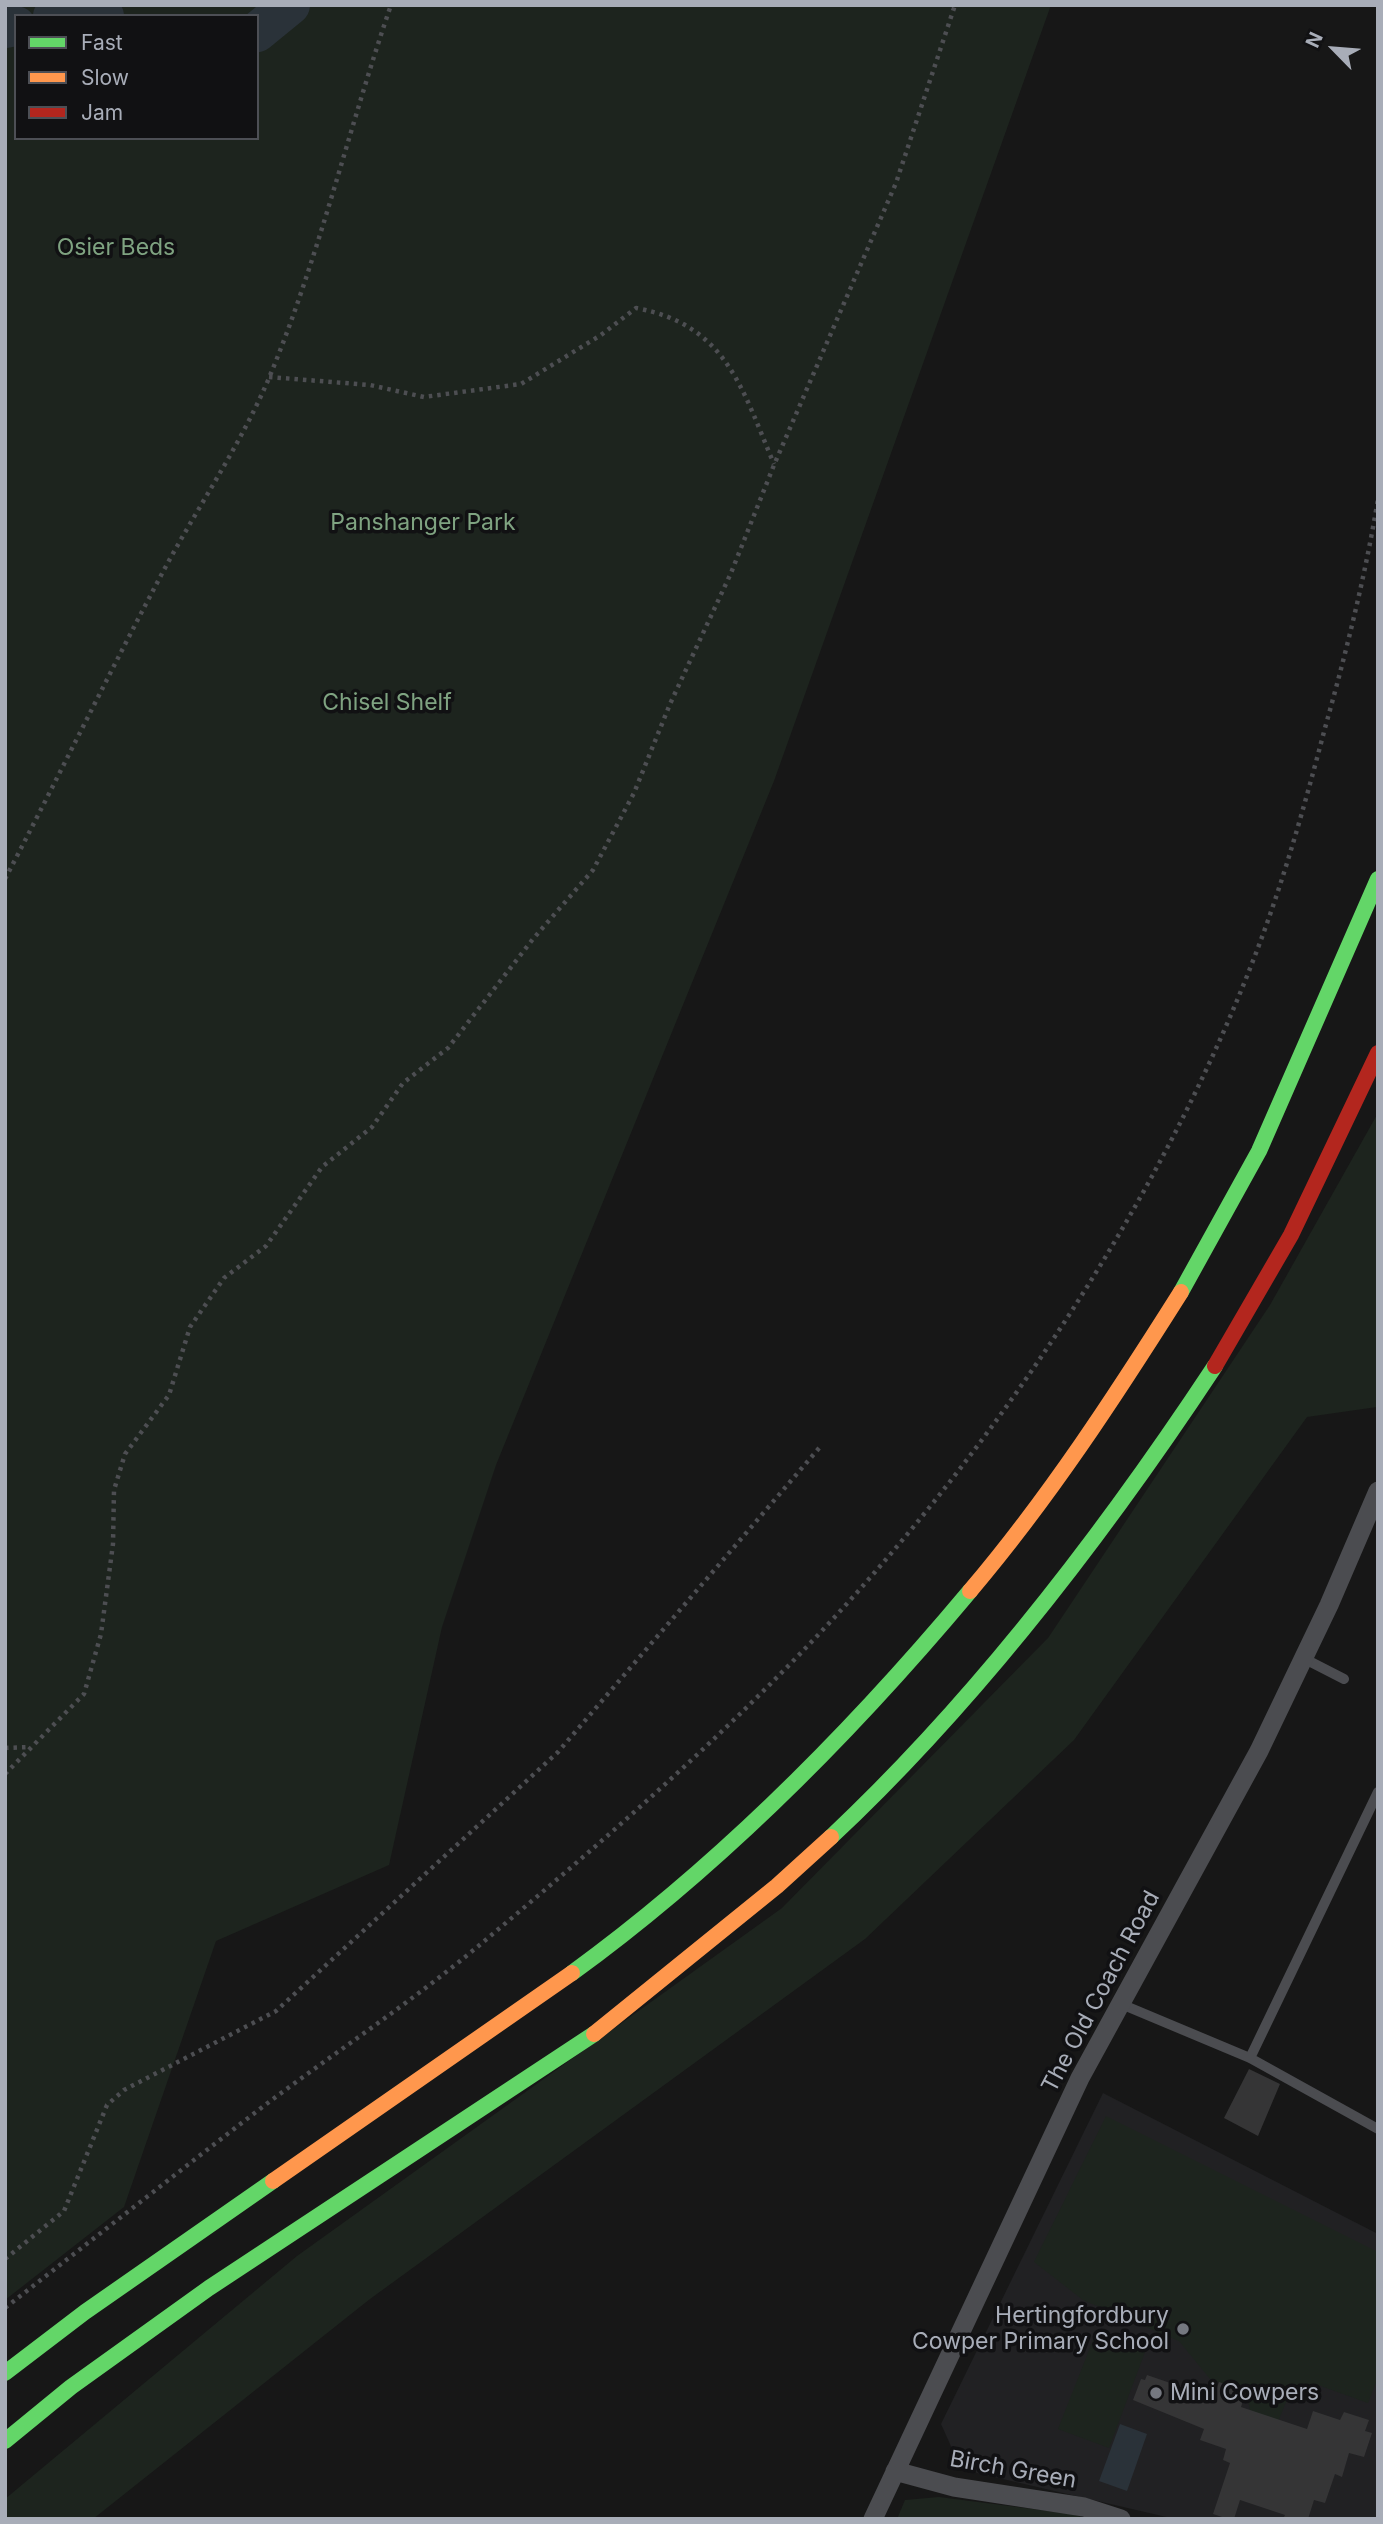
<!DOCTYPE html>
<style>
body{margin:0}
#map{position:relative;width:1383px;height:2524px;overflow:hidden;background:#171717;font-family:Inter,sans-serif}
canvas{display:block}
.frame{position:absolute;inset:0;border:7px solid #a8adb8;pointer-events:none}
.legend{position:absolute;left:14px;top:14px;width:245px;height:126px;box-sizing:border-box;background:#111113;border:2px solid #4d4f55;margin:0;padding:9px 12px;list-style:none;font-size:21px;color:#a8adb8}
.legend li{display:flex;align-items:center;gap:14px;height:35px}
.legend b{width:35px;border:2px solid #4d4f55}
.north{position:absolute;left:1299px;top:14px;width:70px;height:70px;-webkit-text-stroke:5px #111113;paint-order:stroke;rotate:295deg;font-size:19px;font-weight:700;line-height:28px;text-align:center;color:#a8adb8}
.north::after{content:'';display:block;margin:auto;width:24px;height:32px;background:#a8adb8;clip-path:polygon(50% 0,100% 100%,50% 72%,0 100%)}
</style>
<div id="map">
<canvas width="1383" height="2524"></canvas>
<div class="frame"></div>
<ul class="legend">
<li><b style="height:9px;background:#63d668"></b>Fast</li>
<li><b style="height:9px;background:#ff974d"></b>Slow</li>
<li><b style="height:9px;background:#b3261e"></b>Jam</li>
</ul>
<div class="north">N</div>
</div>
<script>
const context = document.querySelector('canvas').getContext('2d');
context.lineJoin = 'round';
function fillPath(path, color) {
  context.fillStyle = color;
  context.fill(path, 'evenodd');
}
function strokePath(path, color, width, dash) {
  context.strokeStyle = color;
  context.lineWidth = width;
  context.lineCap = dash ? 'butt' : 'round';
  context.setLineDash(dash || []);
  context.stroke(path);
}
function drawText(font, color, halo, rows, align = 'center') {
  context.font = font + ' Inter,sans-serif';
  context.lineWidth = 7;
  context.setLineDash([]);
  context.textBaseline = 'middle';
  context.strokeStyle = halo;
  context.fillStyle = color;
  for (const [text, x, y, turn = 0] of rows) {
    context.save();
    context.translate(x, y);
    context.rotate((+turn || 0) * Math.PI / 180);
    context.textAlign = isNaN(turn) ? turn : align;
    if (halo) context.strokeText(text, 0, 0);
    context.fillText(text, 0, 0);
    context.restore();
  }
}
const built = new Path2D(`
 M1103 2093 1378 2234V2519H1175L977 2473 958 2462 941 2424Z`);
const green = new Path2D(`
 M5 5H1051L774 781 496 1465 442 1627 389 1865 216 1941 124 2207 5 2300ZM16 16H257V138H16Z
 M1378 1113 1377 1407 1307 1417 1074 1740 865 1939 370 2299 93 2519H5V2499L297 2256 782 1908 1048 1638 1270 1305Z
 M1106 2116 1378 2252V2377L1368 2403 1318 2385 1307 2393 1290 2392 1278 2422 1251 2413 1246 2393 1210 2379 1179 2341 1083 2300 1034 2262Z
 M1095 2335 1145 2352 1109 2448 1058 2429Z
 M939 2497 1072 2514 1089 2519H897L905 2500Z`);
const water = new Path2D(`
 M1120 2424 1147 2434 1127 2491 1099 2481Z`);
const river = new Path2D(`
 M53 16 91 6 104 16
 M5 28 16 26
 M257 32 290 5`);
const building = new Path2D(`
 M1249 2069 1280 2084 1258 2136 1224 2118Z
 M1147 2375 1214 2398 1219 2382 1246 2391 1241 2407 1307 2429 1313 2411 1340 2420 1344 2412 1369 2420 1365 2431 1372 2433 1364 2457 1349 2453 1342 2477 1335 2474 1325 2503 1314 2500 1308 2519H1283L1285 2515 1240 2500 1234 2519H1228L1213 2514 1230 2463 1223 2460 1226 2449 1200 2440 1204 2429 1133 2400 1141 2379 1145 2380Z`);
const path = new Path2D(`
 M269 377 370 385 424 397 521 384 601 335 636 308C727 325 742 389 774 464
 M5 879C59 776 110 671 165 568 199 505 241 444 269 378 319 258 349 127 391 5
 M5 1748 30 1747
 M5 1774 84 1694 101 1634 113 1544 114 1490 125 1454 169 1395 190 1327 224 1278 266 1246 322 1167 372 1127 403 1083 448 1048 533 939 593 870 634 793 670 704 731 573 774 465 896 183 955 5
 M5 2259 64 2211 107 2105 124 2090 276 2011 558 1752 820 1447
 M5 2308C92 2240 178 2172 265 2105 337 2051 413 2001 482 1943 618 1829 759 1706 875 1572 1030 1395 1172 1173 1256 953 1284 880 1305 804 1325 728 1346 653 1365 577 1378 499`);
const lane = new Path2D(`
 M1303 1658 1344 1679
 M1121 2004 1250 2058 1378 2129
 M1250 2058 1378 1792`);
const street = new Path2D(`
 M895 2471 954 2487 1084 2507 1121 2519
 M873 2519 1080 2078 1259 1751 1329 1605 1378 1491`);
const fast = new Path2D(`
 M1181 1292 1259 1151 1378 879
 M831 1837C978 1699 1104 1534 1215 1366
 M572 1973C722 1864 852 1732 970 1591
 M5 2373 85 2312 273 2181
 M5 2441 71 2387 209 2288 594 2034`);
const slow = new Path2D(`
 M970 1591C1049 1498 1116 1395 1181 1292
 M594 2034 777 1886 831 1837
 M273 2181 572 1973`);
const jam = new Path2D(`
 M1215 1366 1291 1235 1378 1053`);
const markers = [
 [1183,2329,7,"#757880"],
 [1156,2393,7,"#757880"]
];
const parkNames = [
 ["Osier Beds",116,248],
 ["Panshanger Park",423,523],
 ["Chisel Shelf",387,703]
];
const streetNames = [
 ["The Old Coach Road",1101,1992,-62],
 ["Birch Green",1013,2470,10]
];
const poiNames = [
 ["Hertingfordbury",1169,2316],
 ["Cowper Primary School",1169,2342],
 ["Mini Cowpers",1170,2393,"left"]
];
fillPath(built, '#212123');
fillPath(green, '#1d241e');
fillPath(water, '#2a3239');
strokePath(river, '#2a3239', 40);
fillPath(building, '#353536');
strokePath(path, '#4d4e52', 4.5, [3.5, 5]);
strokePath(lane, '#4b4c50', 10);
strokePath(street, '#4b4c50', 19);
strokePath(fast, '#63d668', 16);
strokePath(slow, '#ff974d', 16);
strokePath(jam, '#b3261e', 16);
for (const [x, y, r, color] of markers) {
  const dot = new Path2D();
  dot.arc(x, y, r, 0, 2 * Math.PI);
  context.fillStyle = color;
  context.fill(dot);
  strokePath(dot, '#111113', 2.5);
}
drawText('23px', '#7fa381', '#111113', parkNames);
drawText('23px', '#a8adb8', '#111113', streetNames);
drawText('23px', '#a8adb8', '#111113', poiNames, 'right');
</script>
